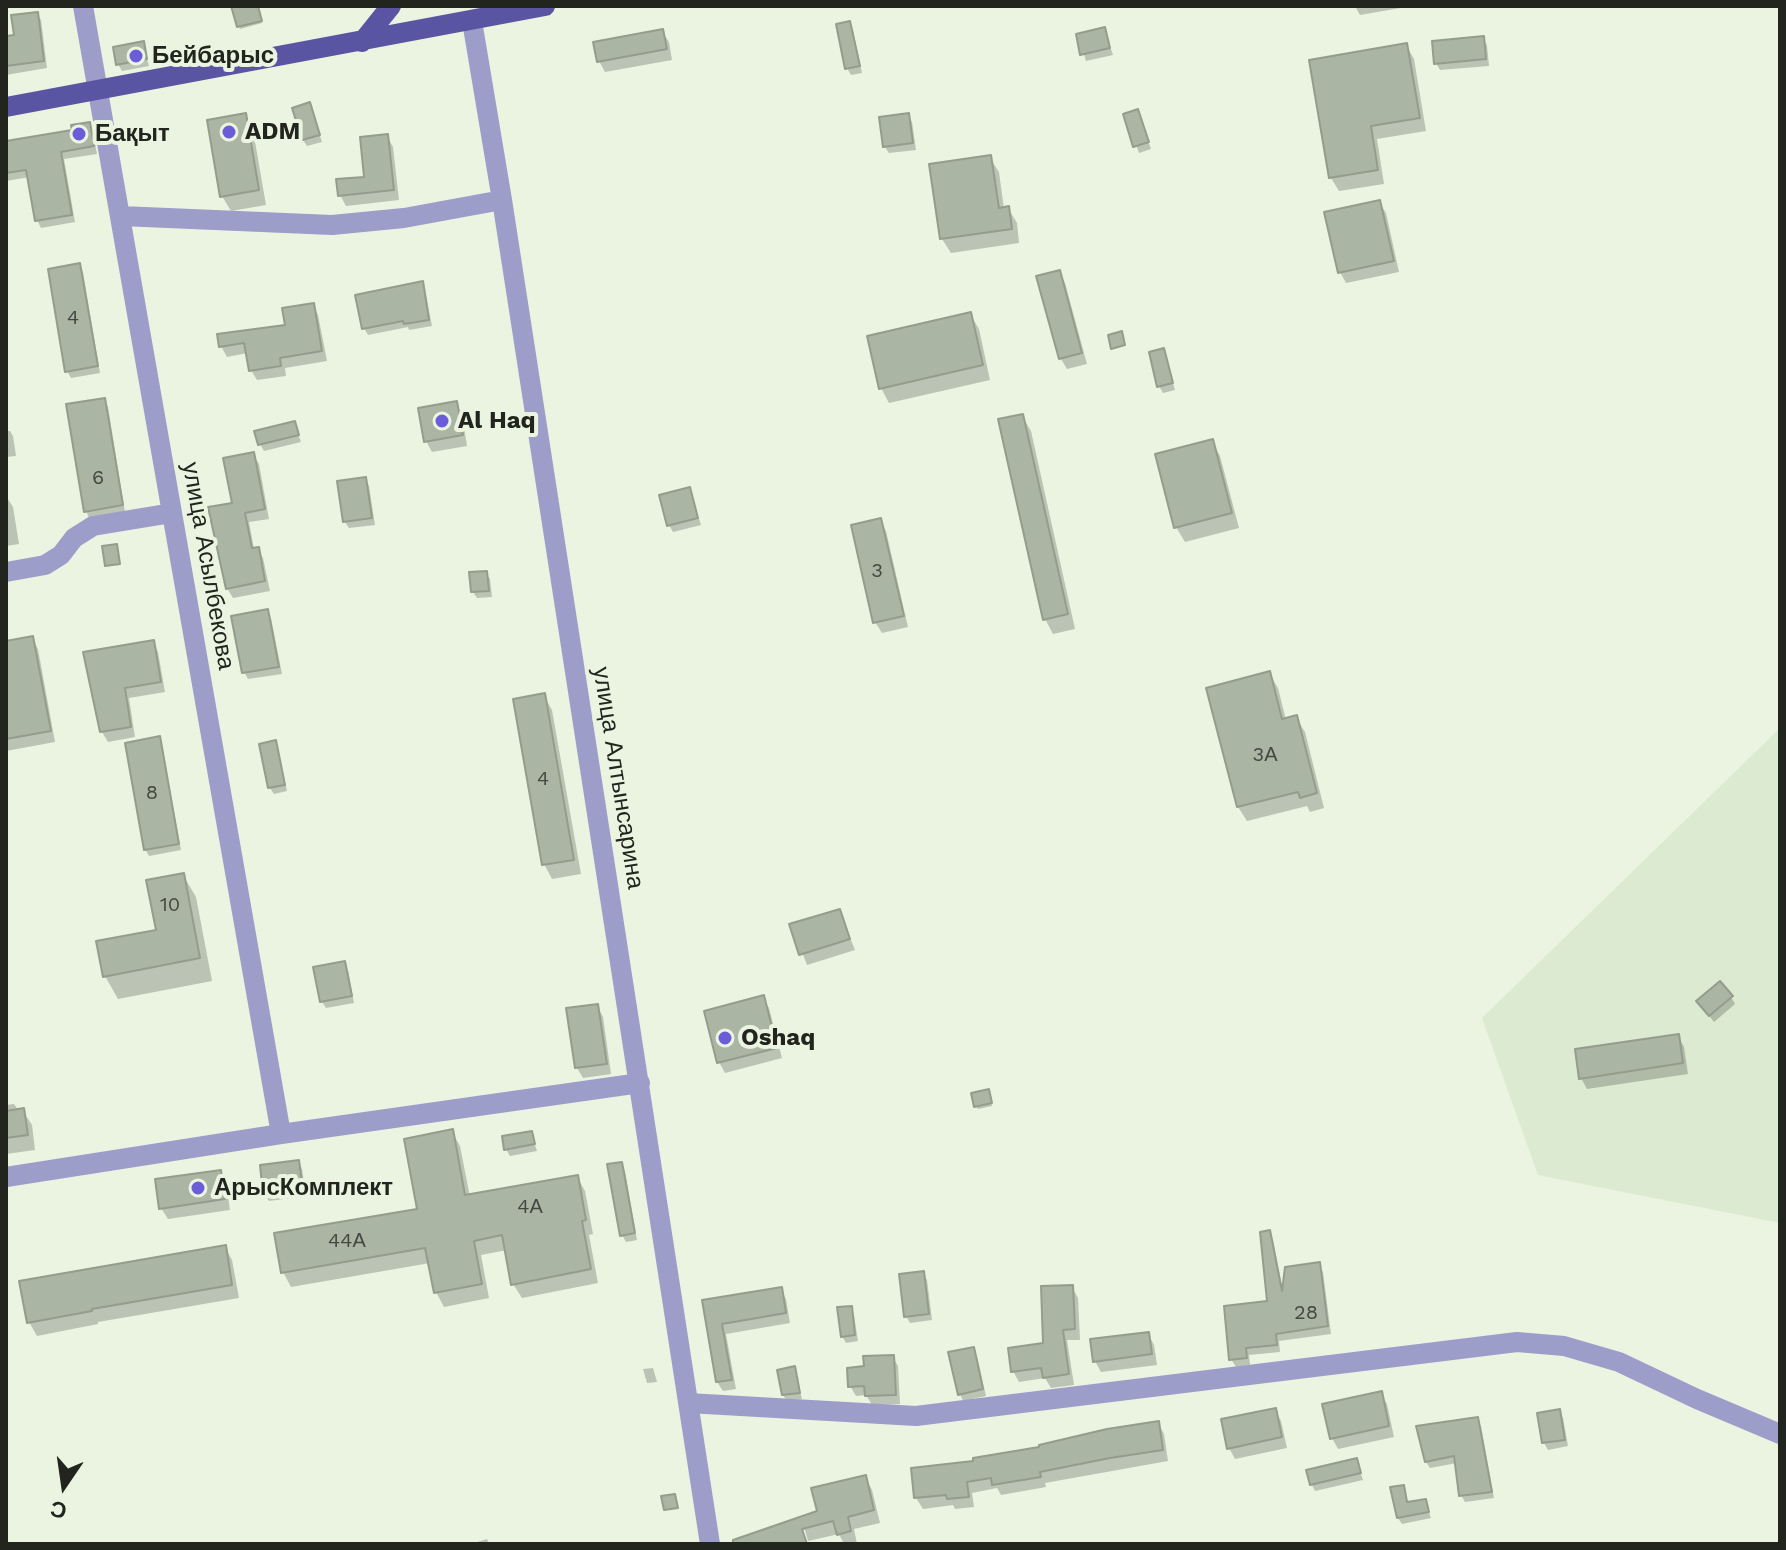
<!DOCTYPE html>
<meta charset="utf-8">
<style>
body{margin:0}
#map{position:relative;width:1786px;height:1550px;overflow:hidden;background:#eaf4e1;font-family:"Work Sans",sans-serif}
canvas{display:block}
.frame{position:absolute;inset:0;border:8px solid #21251e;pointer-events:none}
.north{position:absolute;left:24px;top:1446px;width:80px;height:80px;-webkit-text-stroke:6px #eaf4e1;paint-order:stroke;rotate:193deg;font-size:22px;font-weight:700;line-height:32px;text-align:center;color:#21251e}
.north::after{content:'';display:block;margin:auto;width:28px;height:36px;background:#21251e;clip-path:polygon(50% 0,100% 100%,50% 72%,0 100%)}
</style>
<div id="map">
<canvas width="1786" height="1550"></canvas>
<div class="frame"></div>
<div class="north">С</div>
</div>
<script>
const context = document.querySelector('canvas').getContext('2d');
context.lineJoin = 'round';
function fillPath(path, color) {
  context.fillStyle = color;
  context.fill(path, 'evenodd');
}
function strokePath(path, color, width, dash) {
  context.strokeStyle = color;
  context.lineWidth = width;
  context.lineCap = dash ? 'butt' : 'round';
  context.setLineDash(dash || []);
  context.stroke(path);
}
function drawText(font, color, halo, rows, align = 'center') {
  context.font = font + ' "Work Sans",sans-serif';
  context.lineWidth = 8;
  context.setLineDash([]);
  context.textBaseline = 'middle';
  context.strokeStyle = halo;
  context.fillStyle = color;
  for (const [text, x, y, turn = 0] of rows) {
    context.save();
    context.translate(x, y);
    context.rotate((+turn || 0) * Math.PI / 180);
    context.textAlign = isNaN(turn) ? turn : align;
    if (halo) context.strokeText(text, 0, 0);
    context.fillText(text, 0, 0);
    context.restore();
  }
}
const built = new Path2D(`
 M1780 728V1223L1538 1175 1482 1018Z`);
const shadow = new Path2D(`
 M233 6H258L262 23 240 29Z
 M1355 6H1412L1360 15Z
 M37 14 41 20 47 68 6 75V37L16 35Z
 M849 23 853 30 862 73 851 75 847 68Z
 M1104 29 1113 55 1086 61 1078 35Z
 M662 31 669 42 672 60 605 72 599 61Z
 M1483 38 1487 45 1489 66 1440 70 1436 63Z
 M143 44 149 66 122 71 118 64Z
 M1406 45 1414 59 1426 131 1377 139 1384 184 1339 191 1331 178Z
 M309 104 322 142 307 146 303 140Z
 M1137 111 1151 149 1139 153 1125 115Z
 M244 115 253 130 266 205 231 211 222 196Z
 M908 115 912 122 916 150 889 153 885 147Z
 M89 124 93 132 97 154 64 159 75 222 41 228 37 220 30 177 6 181V143L74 132Z
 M387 136 393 147 399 200 346 206 340 195 366 179Z
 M990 158 999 172 1004 209 1008 208 1017 223 1019 243 951 253 942 239Z
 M1379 202 1386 213 1399 272 1346 283 1340 272Z
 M79 266 83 272 100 373 71 378 67 371Z
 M1059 272 1065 283 1087 364 1067 369 1061 359Z
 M422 283 425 290 432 326 409 330 408 327 368 335 364 328Z
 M313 305 318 315 327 361 285 368 286 376 257 380 251 370 248 353 227 357 221 346 287 326Z
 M970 314 979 329 990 380 889 403 881 388Z
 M1163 351 1175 390 1163 393 1159 386Z
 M104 400 108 407 125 512 89 518 86 511Z
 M456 404 462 414 467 446 432 452 426 441Z
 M1022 416 1031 431 1075 629 1053 634 1045 619Z
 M294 423 301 442 264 451 260 444Z
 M6 431H10L13 436 16 456 6 457Z
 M1212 441 1220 456 1239 528 1185 542 1176 527Z
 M253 454 259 464 269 519 249 522 254 549H258L263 558 270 591 233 598 227 588 234 504Z
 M365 479 369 486 375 525 349 528 345 522 339 483Z
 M690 490 701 525 673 532 669 525Z
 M6 496 13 507 19 544 6 546Z
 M880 520 886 531 908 627 882 633 875 622Z
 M486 573 490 579 492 597 477 598 473 592Z
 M267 611 271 618 282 674 248 679 244 672Z
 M32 638 38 649 55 742 6 751V643Z
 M153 642 158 652 165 692 129 698 135 737 108 742 102 732 97 702Z
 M1269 673 1278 688 1286 720 1296 718 1305 732 1324 808 1310 812 1307 806 1247 821 1238 807 1208 689Z
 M544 696 552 710 581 874 552 879 544 864Z
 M159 739 162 745 181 850 149 856 145 849Z
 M275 743 278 749 287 791 274 794 270 788Z
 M183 875 196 897 212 981 118 999 105 976 158 931Z
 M839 911 855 950 807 965 792 926Z
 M344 963 348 970 354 1003 326 1008 322 1002Z
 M1731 997 1735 1004 1714 1022 1699 1002Z
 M763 998 769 1008 782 1058 725 1073 719 1062Z
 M597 1006 603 1017 611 1074 583 1078 577 1068Z
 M1678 1036 1684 1047 1688 1074 1587 1089 1581 1078Z
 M989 1094 992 1106 978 1109 976 1106Z
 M14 1104 19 1111H23L32 1125 35 1150 6 1154V1105Z
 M452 1132 460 1146 470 1197 577 1177 585 1191 593 1234 589 1235 598 1283 522 1298 513 1284 507 1250 481 1255 489 1298 444 1307 436 1292 430 1263 291 1287 283 1272 420 1210Z
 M531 1133 537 1151 510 1156 506 1149Z
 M298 1162 302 1169 306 1196 269 1201 265 1194Z
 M621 1164 625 1171 637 1240 626 1242 622 1235Z
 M220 1172 226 1182 230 1210 168 1219 161 1208Z
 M1269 1232 1273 1240 1283 1291 1319 1264 1323 1272 1331 1334 1279 1341 1280 1352 1249 1355 1250 1365 1236 1367 1231 1359 1269 1303Z
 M225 1247 232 1260 239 1298 98 1322V1324L37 1336 29 1322Z
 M923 1273 927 1280 932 1320 910 1323 906 1316Z
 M1072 1287 1078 1298 1080 1340H1067L1074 1385 1051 1388 1045 1378 1019 1382 1013 1371 1045 1344Z
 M780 1289 786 1299 790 1323 726 1334 736 1389 723 1391 717 1382 705 1302Z
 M851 1308 854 1315 858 1341 846 1343 842 1336Z
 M1148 1334 1154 1345 1157 1365 1101 1372 1095 1361Z
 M973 1349 977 1356 986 1396 963 1401 960 1394Z
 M893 1357 898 1366 900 1404 872 1405 866 1395 856 1396 850 1386 866 1368Z
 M653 1368 657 1382 647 1383 643 1369Z
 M794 1368 802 1399 787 1401 783 1395Z
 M1381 1394 1387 1404 1394 1437 1338 1449 1332 1438Z
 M1275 1411 1281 1421 1287 1448 1235 1459 1229 1448Z
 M1559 1411 1563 1418 1568 1446 1548 1450 1544 1443 1539 1414Z
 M1477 1420 1481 1426 1494 1498 1465 1502 1461 1495 1457 1463 1430 1468 1426 1462Z
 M1158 1423 1164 1434 1168 1461 1045 1483 1046 1487 1001 1495 997 1488 972 1493 974 1507 955 1509 953 1505 923 1509 916 1498 976 1463Z
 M1356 1460 1363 1480 1315 1491 1312 1485Z
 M865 1477 872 1490 880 1523 854 1529 857 1544H844L839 1534 808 1541 805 1530H801L805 1544H745L820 1513Z
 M1403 1487 1409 1504 1425 1501 1431 1518 1402 1524 1398 1518Z
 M487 1539 489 1544H475L474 1543Z`);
const building = new Path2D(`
 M231 6H258L262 21 237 27Z
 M38 12 44 61 6 66V36L14 35 11 15Z
 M850 21 860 66 845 69 836 24Z
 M1105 27 1110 48 1080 55 1076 34Z
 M663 29 667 49 597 62 593 42Z
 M1484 36 1486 59 1434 64 1432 41Z
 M144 41 147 59 116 65 113 47Z
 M1407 43 1420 118 1371 126 1378 170 1329 178 1309 60Z
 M310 102 320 135 302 140 292 108Z
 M1138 109 1149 142 1133 147 1123 114Z
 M246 113 259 190 220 197 207 120Z
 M909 113 913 143 883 147 879 117Z
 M90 122 94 146 61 152 72 215 35 221 26 170 6 173V141L72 130 71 125Z
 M388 134 394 190 338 196 336 179 364 177 360 137Z
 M991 155 999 208 1009 206 1012 229 940 239 929 164Z
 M1380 200 1394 261 1338 273 1324 212Z
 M80 263 98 366 65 372 48 269Z
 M1060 270 1082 353 1059 359 1036 276Z
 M423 281 429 320 404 324 403 321 362 329 355 295Z
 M314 303 322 351 280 358 281 366 249 371 244 343 219 347 217 334 285 325 282 308Z
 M971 312 983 365 879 389 867 336Z
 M1122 331 1125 345 1111 349 1108 335Z
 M1164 348 1173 383 1157 387 1149 352Z
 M105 398 123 505 84 512 66 404Z
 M457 401 463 435 424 442 418 408Z
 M1023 414 1068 614 1043 620 998 419Z
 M295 421 299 435 258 445 254 431Z
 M1213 439 1232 513 1174 528 1155 454Z
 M254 452 265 509 245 513 252 548 259 547 265 581 226 589 208 507 232 503 223 458Z
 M366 477 372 518 343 522 337 481Z
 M690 487 698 518 667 526 659 495Z
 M881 518 904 616 873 623 851 525Z
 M117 544 120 564 105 566 102 546Z
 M487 571 489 591 471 592 469 572Z
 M268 609 279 667 242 673 231 616Z
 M33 636 51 731 6 739V641Z
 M154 640 161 682 125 688 131 727 100 732 83 652Z
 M1270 671 1282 719 1297 715 1317 793 1300 798 1298 792 1237 807 1206 688Z
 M545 693 574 860 542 865 513 699Z
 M160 736 179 844 144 850 125 743Z
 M276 740 285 785 268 788 259 744Z
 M184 873 200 958 103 977 96 941 156 930 146 880Z
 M840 909 850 939 799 955 789 924Z
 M345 961 352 996 320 1002 313 967Z
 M1720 981 1733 996 1709 1016 1696 1001Z
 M764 995 777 1048 717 1063 704 1011Z
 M598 1004 607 1064 575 1068 566 1008Z
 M1679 1034 1683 1063 1579 1079 1575 1049Z
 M989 1089 992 1103 974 1107 971 1093Z
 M24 1108 28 1135 6 1138V1111Z
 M453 1129 465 1195 578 1175 586 1220 582 1221 591 1269 511 1285 502 1235 474 1241 482 1284 434 1293 425 1248 281 1273 274 1233 417 1209 404 1139Z
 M532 1131 535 1144 504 1150 502 1136Z
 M299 1160 303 1190 263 1195 260 1165Z
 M622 1162 635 1233 620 1236 607 1164Z
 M221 1170 225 1199 159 1209 155 1179Z
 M1270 1230 1282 1291 1285 1267 1320 1262 1328 1326 1276 1334 1277 1345 1246 1348 1247 1358 1229 1360 1224 1306 1267 1301 1260 1232Z
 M226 1245 232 1285 92 1309V1311L27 1323 19 1281Z
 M924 1271 929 1314 904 1317 899 1274Z
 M1073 1285 1075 1329 1063 1330 1069 1374 1043 1378 1041 1368 1011 1372 1008 1348 1043 1343 1041 1286Z
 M782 1287 786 1313 722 1324 732 1380 716 1382 702 1300Z
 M852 1306 855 1335 841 1337 837 1307Z
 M1149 1332 1152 1354 1093 1362 1090 1339Z
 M974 1347 983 1389 958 1395 948 1352Z
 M894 1355 896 1395 865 1396 864 1386 848 1387 847 1368 864 1366 863 1356Z
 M795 1366 800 1393 782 1395 777 1370Z
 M1382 1391 1389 1426 1330 1439 1322 1404Z
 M1276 1408 1282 1437 1227 1449 1221 1419Z
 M1560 1409 1565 1440 1542 1443 1537 1413Z
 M1478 1417 1492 1492 1459 1496 1454 1456 1425 1462 1416 1426Z
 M1159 1421 1163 1450 1110 1458 1040 1472 1041 1477 992 1485 991 1478 967 1482 969 1497 947 1499 946 1495 914 1498 911 1468 973 1461V1458L1039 1447V1445L1107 1429Z
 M1357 1458 1361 1473 1310 1485 1306 1470Z
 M866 1475 874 1510 848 1517 851 1531 837 1535 833 1521 802 1529 807 1544H733V1540L817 1511 811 1488Z
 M1404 1485 1407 1502 1426 1499 1429 1512 1397 1518 1390 1487Z
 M675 1494 678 1508 664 1510 661 1496Z`);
const minor = new Path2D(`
 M83 6 281 1134
 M472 21 502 200 710 1544
 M121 216 332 225 404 218 502 200
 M6 572 45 565 61 555 74 538 93 526 172 513
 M6 1177 281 1134 640 1083
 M688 1403 916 1416 1517 1342 1564 1346 1619 1362 1697 1399 1780 1434`);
const major = new Path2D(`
 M362 42 391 6
 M6 107 545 6`);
const markers = [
 [136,56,8,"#6b5dd7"],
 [229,132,8,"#6b5dd7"],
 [79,134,8,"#6b5dd7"],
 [442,421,8,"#6b5dd7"],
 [725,1038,8,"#6b5dd7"],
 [198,1188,8,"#6b5dd7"]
];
const numberNames = [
 ["4",73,318],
 ["6",98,478],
 ["3",877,571],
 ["3А",1265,755],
 ["4",543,779],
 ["8",152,793],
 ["10",170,905],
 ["4А",530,1207],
 ["44А",347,1241],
 ["28",1306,1313]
];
const poiNames = [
 ["Бейбарыс",152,56],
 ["ADM",245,132],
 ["Бақыт",95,134],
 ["Al Haq",458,421],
 ["Oshaq",741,1038],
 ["АрысКомплект",214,1188]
];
const streetNames = [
 ["улица Асылбекова",208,566,80],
 ["улица Алтынсарина",618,778,81]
];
fillPath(built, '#dbead0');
fillPath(shadow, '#0003');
fillPath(building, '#abb5a4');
strokePath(building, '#949d8c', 2);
strokePath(minor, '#9c9dc9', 20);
strokePath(major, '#5a55a2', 20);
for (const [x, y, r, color] of markers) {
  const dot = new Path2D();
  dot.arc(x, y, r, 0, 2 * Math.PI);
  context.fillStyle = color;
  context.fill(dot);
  strokePath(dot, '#eaf4e1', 3);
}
drawText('20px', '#444940', null, numberNames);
drawText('bold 24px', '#21251e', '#eaf4e1', poiNames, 'left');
drawText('24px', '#21251e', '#eaf4e1', streetNames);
</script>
